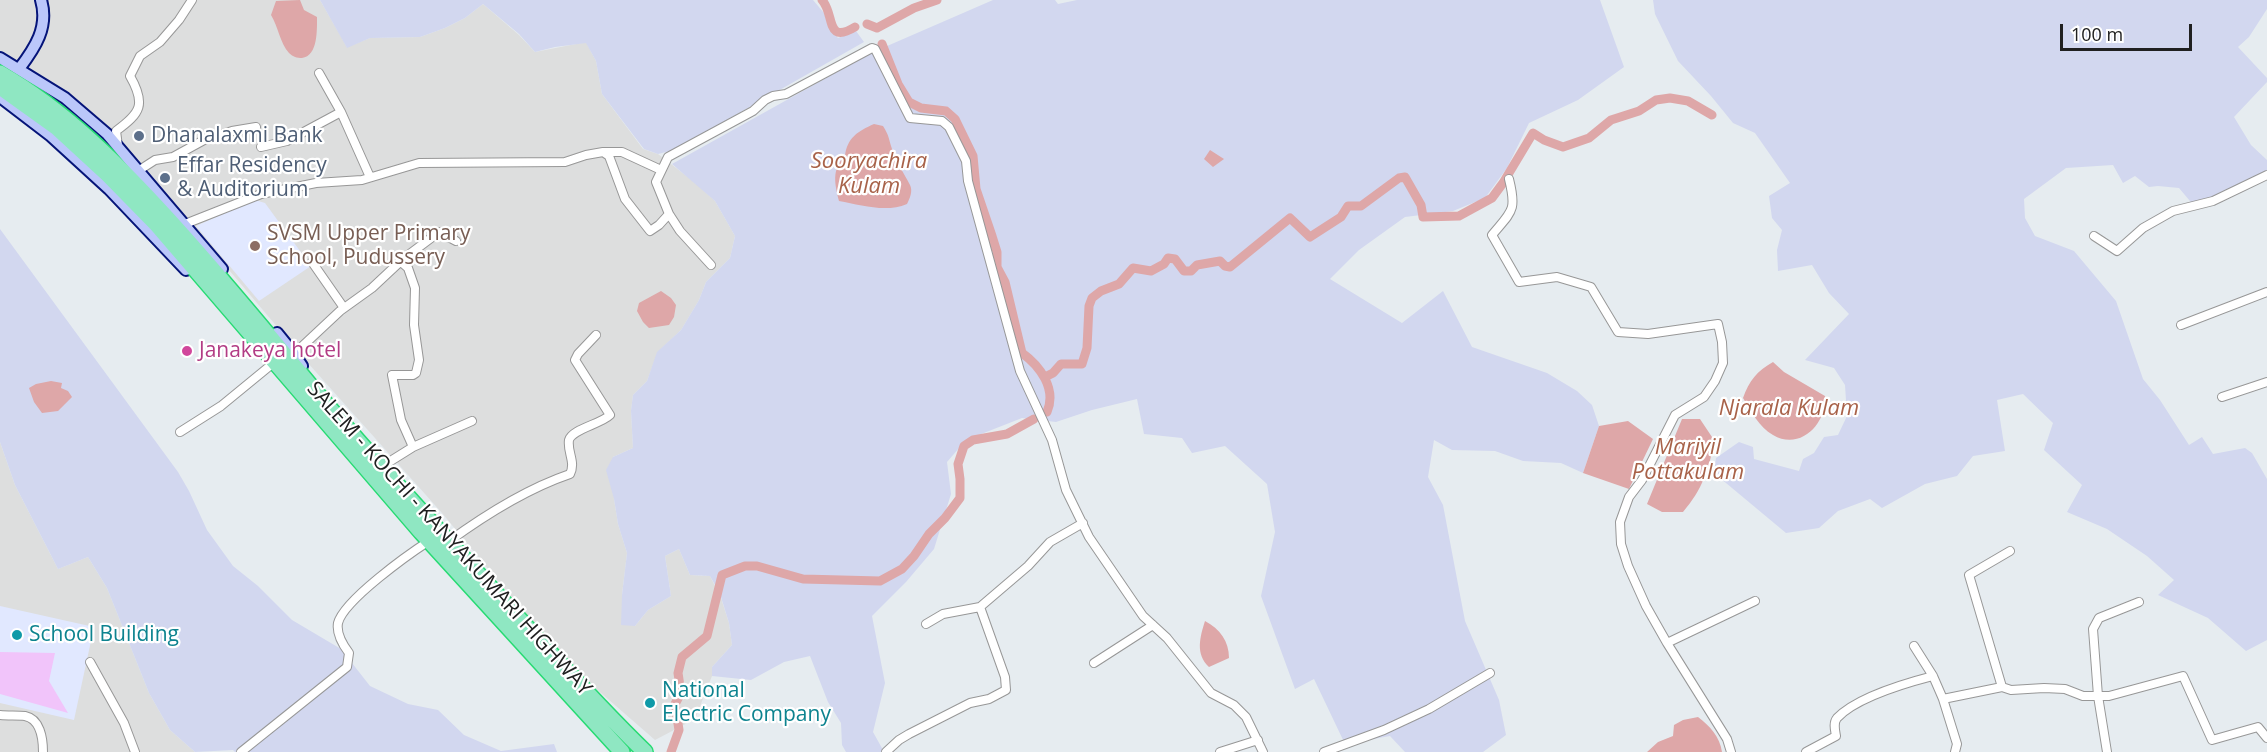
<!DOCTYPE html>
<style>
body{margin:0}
#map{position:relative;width:2267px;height:752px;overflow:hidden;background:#e6ecf0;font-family:"Open Sans",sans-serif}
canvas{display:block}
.scale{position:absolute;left:2060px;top:24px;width:132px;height:27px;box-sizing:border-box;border:3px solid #202020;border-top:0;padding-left:8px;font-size:18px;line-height:21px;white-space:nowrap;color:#202020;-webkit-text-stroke:4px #fff;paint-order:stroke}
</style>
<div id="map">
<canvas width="2267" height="752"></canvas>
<div class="scale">100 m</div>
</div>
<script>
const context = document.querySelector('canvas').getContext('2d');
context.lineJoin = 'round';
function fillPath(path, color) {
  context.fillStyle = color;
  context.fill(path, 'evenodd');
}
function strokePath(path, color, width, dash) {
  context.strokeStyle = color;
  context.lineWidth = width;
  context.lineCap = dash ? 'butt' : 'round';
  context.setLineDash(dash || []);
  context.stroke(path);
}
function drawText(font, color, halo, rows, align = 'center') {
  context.font = font + ' "Open Sans",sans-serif';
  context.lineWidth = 4.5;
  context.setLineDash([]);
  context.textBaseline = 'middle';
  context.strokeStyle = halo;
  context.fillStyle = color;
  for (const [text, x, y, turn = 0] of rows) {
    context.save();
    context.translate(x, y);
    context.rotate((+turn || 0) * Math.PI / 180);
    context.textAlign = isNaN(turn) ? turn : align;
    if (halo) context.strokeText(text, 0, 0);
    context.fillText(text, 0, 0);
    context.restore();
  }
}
const residential = new Path2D(`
 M0 0H320L347 47 370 38 420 37 445 28 465 18 483 4 519 35 535 52 586 42 596 61 602 94 643 149 658 154 697 184 715 201 735 236 730 258 706 282 699 300 681 330 658 352 647 381 633 395 631 411 633 448 613 457 614 499 618 524 627 553 622 595 635 626 648 610 671 596 665 556 679 549 690 575 710 576 721 598 729 623 732 645 712 667V676L695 719 655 740 593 686 536 627 442 513 307 362 178 210 87 110 0 55Z
 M0 442 15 485 58 569 88 557 107 588 149 693 170 730 195 752H0Z`);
const education = new Path2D(`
 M255 200 265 203 311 266 259 301 196 226Z
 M0 606 94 627 74 720 0 703Z`);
const farmland = new Path2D(`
 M320 0H813L824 13 829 28 838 38 856 31 864 42 674 150 658 154 644 149 602 94 596 61 586 43 555 47 535 52 519 34 483 4 465 18 445 28 420 37 370 38 347 48Z
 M993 0H1055L1058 4 1077 0H1600L1624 67 1578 100 1529 123 1507 168 1485 198 1453 211 1405 217 1359 250 1330 279 1402 323 1443 291 1472 347 1547 373 1577 391 1592 405 1599 426 1583 473 1561 463 1523 461 1495 451 1452 450 1434 440 1428 477 1443 505 1465 621 1499 700 1506 735 1483 752H1405L1390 736 1345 744 1314 679 1295 689 1261 596 1275 532 1267 484 1225 446 1192 453 1182 438 1144 434 1137 399 1092 410 1056 422 1022 418 966 440 947 462 951 494 934 549 906 582 872 616 885 683 873 732 883 750 881 752H846L842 745 841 723 828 702 810 656 784 662 751 680 712 676V667L732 645 729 623 720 594 710 576 690 575 679 549 665 556 671 596 648 610 635 626 621 625 622 595 627 553 618 524 614 499 606 470 613 457 633 448 631 411 633 395 647 381 657 352 681 330 699 300 706 282 730 258 735 236 715 201 672 164 871 53Z
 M1653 0H2267V9L2249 37 2238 47 2267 78V82L2234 117 2251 145 2267 160V174L2195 207 2179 188 2158 186 2149 187 2135 176 2123 183 2113 165 2066 168 2024 199 2025 218 2035 236 2074 251 2116 301 2143 379 2160 400 2189 445 2202 437 2213 454 2245 448 2252 453 2267 479V640L2246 651 2208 618 2158 595 2174 580 2147 556 2107 529 2067 512 2082 485 2044 450 2053 423 2023 394 1997 400 2005 451 1973 456 1957 476 1925 484 1882 508 1870 499 1838 511 1819 528 1786 533 1714 473 1716 458 1739 442 1753 447 1754 459 1799 471 1803 459 1814 453 1824 437 1838 435 1847 416 1845 385 1834 368 1805 360 1849 314 1829 293 1812 265 1778 271 1777 250 1782 230 1772 218 1769 196 1790 183 1755 133 1733 123 1711 96 1678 61 1655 14Z
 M0 229 178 472 189 491 207 530 233 566 258 586 292 620 341 649 370 686 408 704 438 710 464 735 501 751 554 744 557 752H235L233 750 195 752 170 730 149 693 107 588 88 557 58 569 15 485 0 442Z`);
const park = new Path2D(`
 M0 652 55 653 49 681 68 713 0 694Z`);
const water = new Path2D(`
 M300 0 304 10 317 17C317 30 318 56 302 58 297 58 293 57 289 53 280 43 278 26 271 15L276 1Z
 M874 124 883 126C889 135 889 140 892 149 896 162 904 173 910 185 913 191 910 198 907 204 886 213 861 205 839 201 835 185 831 169 845 156 847 138 858 131 874 124Z
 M1210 150 1224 159 1213 167 1204 159Z
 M661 291 671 298 676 305 674 317 669 325 649 328 643 322 637 311 639 303Z
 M1773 362 1784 372 1825 396C1827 424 1800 451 1773 435 1759 427 1751 411 1743 398 1749 381 1757 371 1773 362Z
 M51 381 62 383 61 388 68 391 72 397 58 411 42 413 34 402 29 388 36 384Z
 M1682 419H1700L1714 440C1710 468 1702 490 1683 512H1662L1647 504Z
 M1628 421 1653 439 1629 489 1583 473 1599 426Z
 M1205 621C1220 629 1229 641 1229 658L1209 667C1195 654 1200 637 1205 621Z
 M1698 717C1710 726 1720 737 1722 752H1647L1658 742 1673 736 1674 725 1683 720Z`);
const canal = new Path2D(`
 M822 0C835 14 825 45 855 27
 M867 24 877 28 914 8 937 0
 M882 44 898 84 909 102 921 108 946 111 955 119 973 156 976 189 992 236 997 252V267L1005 282 1022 353C1040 366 1057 389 1047 412
 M1045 377 1053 373 1061 364H1082L1087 348 1089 306 1092 298 1101 291 1119 284 1133 268 1151 271 1164 264 1168 258 1175 259 1184 271H1191L1197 265 1220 261 1225 266 1230 267 1290 218 1310 237 1341 217 1348 206H1361L1399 178 1405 177 1421 205 1423 217 1459 216 1492 198 1503 183 1533 133 1544 140 1563 147 1589 138 1611 120 1639 111 1656 100 1670 98 1688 101 1712 115
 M671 752 679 730 675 704 681 693 678 673 682 657 707 636 722 575 745 566H757L803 579 880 581 902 569 914 556 929 534 945 518 960 498V479L958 464 964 446 973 440 1007 434 1034 419`);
const street = new Path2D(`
 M319 73 341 112 370 177
 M118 146 116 131C141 113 146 104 130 76L140 56 160 42 179 20 192 0
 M261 147 287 141 341 112
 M604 152H622L661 170
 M138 171 155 160 173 157 204 140 232 131 256 127
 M1509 179C1517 211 1512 211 1492 235L1519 282 1557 277 1591 287 1618 332 1648 334 1718 324 1722 342 1723 363 1715 381 1704 397 1675 415 1642 480 1629 497 1620 522 1621 544 1628 566 1646 606 1667 643 1727 739 1731 752
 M185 224 261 194 316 183 362 180 419 163 565 162 586 155 603 152 609 156 625 199 650 231 659 225 669 214
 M2094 236 2117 251 2143 228 2173 211 2213 201 2267 175
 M312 262 344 308
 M711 265 680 231 669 214 656 182 668 157 753 111 765 100 773 96 786 94 872 48 875 49 910 118 942 121 949 127 966 161 968 181 1020 371 1052 440 1066 490 1089 537 1143 616 1167 638 1211 693 1234 705 1246 717 1263 752
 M2181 325 2267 292
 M294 354 340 311 372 288 403 259 439 232 456 241
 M2222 397 2267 382
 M180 432 221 406 271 365
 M413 447 472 421
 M381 467 413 447 401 420 392 375H413L416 373 419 360 414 325 415 288 408 268 400 261
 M448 542C485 515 526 489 570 474 576 462 567 452 569 440 572 429 601 424 610 415L575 360 578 354 596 335
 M980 607 1028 566 1050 542 1083 523
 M1667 643 1755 601
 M1914 646 1933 676
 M90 662 124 723 135 752
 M1094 663 1153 625
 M2002 687 2011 690 2044 688 2065 689 2083 696H2109L2183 676 2212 740 2258 727 2267 738
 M1943 699 1957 744 1955 752
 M0 715C8 716 17 715 25 716 40 719 43 738 43 752
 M241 752 347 667 349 653C343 645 336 634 338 623 344 600 409 554 429 541
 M886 752 899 740 909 734 970 703 989 699 1006 690 1005 677 980 607 943 614 926 624
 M1220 752 1258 740
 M1324 752 1384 730 1429 709 1490 673
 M1806 752 1836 736C1835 730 1833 723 1837 718 1856 698 1906 683 1933 676L1943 699 2002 687 1969 575 2010 551
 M2107 752 2098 696 2093 629 2099 618 2139 602`);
const secondary = new Path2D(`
 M0 58 65 98 107 134 222 269
 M19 69C35 48 49 27 41 0
 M0 97 51 136 109 189 186 270
 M277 333 294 354 302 366`);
const highway = new Path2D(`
 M0 73C66 111 119 165 170 221 220 276 267 333 314 390 374 461 437 529 500 598 548 650 594 703 645 752
 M0 87 57 128 108 175 157 225 421 532 622 752`);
const markers = [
 [139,136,6,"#5c6f8a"],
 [165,178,6,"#5c6f8a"],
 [255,246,6,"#8d6e63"],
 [187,351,6,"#d1479c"],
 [17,635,6,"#0f9aa8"],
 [650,703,6,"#0f9aa8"]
];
const serviceNames = [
 ["Dhanalaxmi Bank",151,136],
 ["Effar Residency",177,166],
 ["& Auditorium",177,190]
];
const educationNames = [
 ["SVSM Upper Primary",267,234],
 ["School, Pudussery",267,258]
];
const hotelNames = [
 ["Janakeya hotel",199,351]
];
const streetNames = [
 ["SALEM - KOCHI - KANYAKUMARI HIGHWAY",449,539,48]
];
const cultureNames = [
 ["School Building",29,635],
 ["National",662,691],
 ["Electric Company",662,715]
];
const waterNames = [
 ["Sooryachira",869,162],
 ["Kulam",869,187],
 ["Njarala Kulam",1789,409],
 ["Mariyil",1688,448],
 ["Pottakulam",1688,473]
];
fillPath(residential, '#dddede');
fillPath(education, '#e1e8ff');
fillPath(farmland, '#d2d7ef');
fillPath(park, '#f1c4fa');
fillPath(water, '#dea7a8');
strokePath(canal, '#dea7a8', 9);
strokePath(street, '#979797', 10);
strokePath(secondary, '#051479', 14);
strokePath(highway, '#27db73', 18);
strokePath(street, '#fff', 8);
strokePath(secondary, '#bbc7fa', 10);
strokePath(highway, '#8fe7c2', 15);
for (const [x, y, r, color] of markers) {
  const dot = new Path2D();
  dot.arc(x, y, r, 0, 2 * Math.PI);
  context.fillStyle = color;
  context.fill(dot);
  strokePath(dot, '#fff', 2);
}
drawText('21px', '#4e5e75', '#fff', serviceNames, 'left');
drawText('21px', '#785e54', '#fff', educationNames, 'left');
drawText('21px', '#b23c85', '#fff', hotelNames, 'left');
drawText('21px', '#202020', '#fff', streetNames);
drawText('21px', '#0d838f', '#fff', cultureNames, 'left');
drawText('italic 22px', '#a86249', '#fff', waterNames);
</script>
